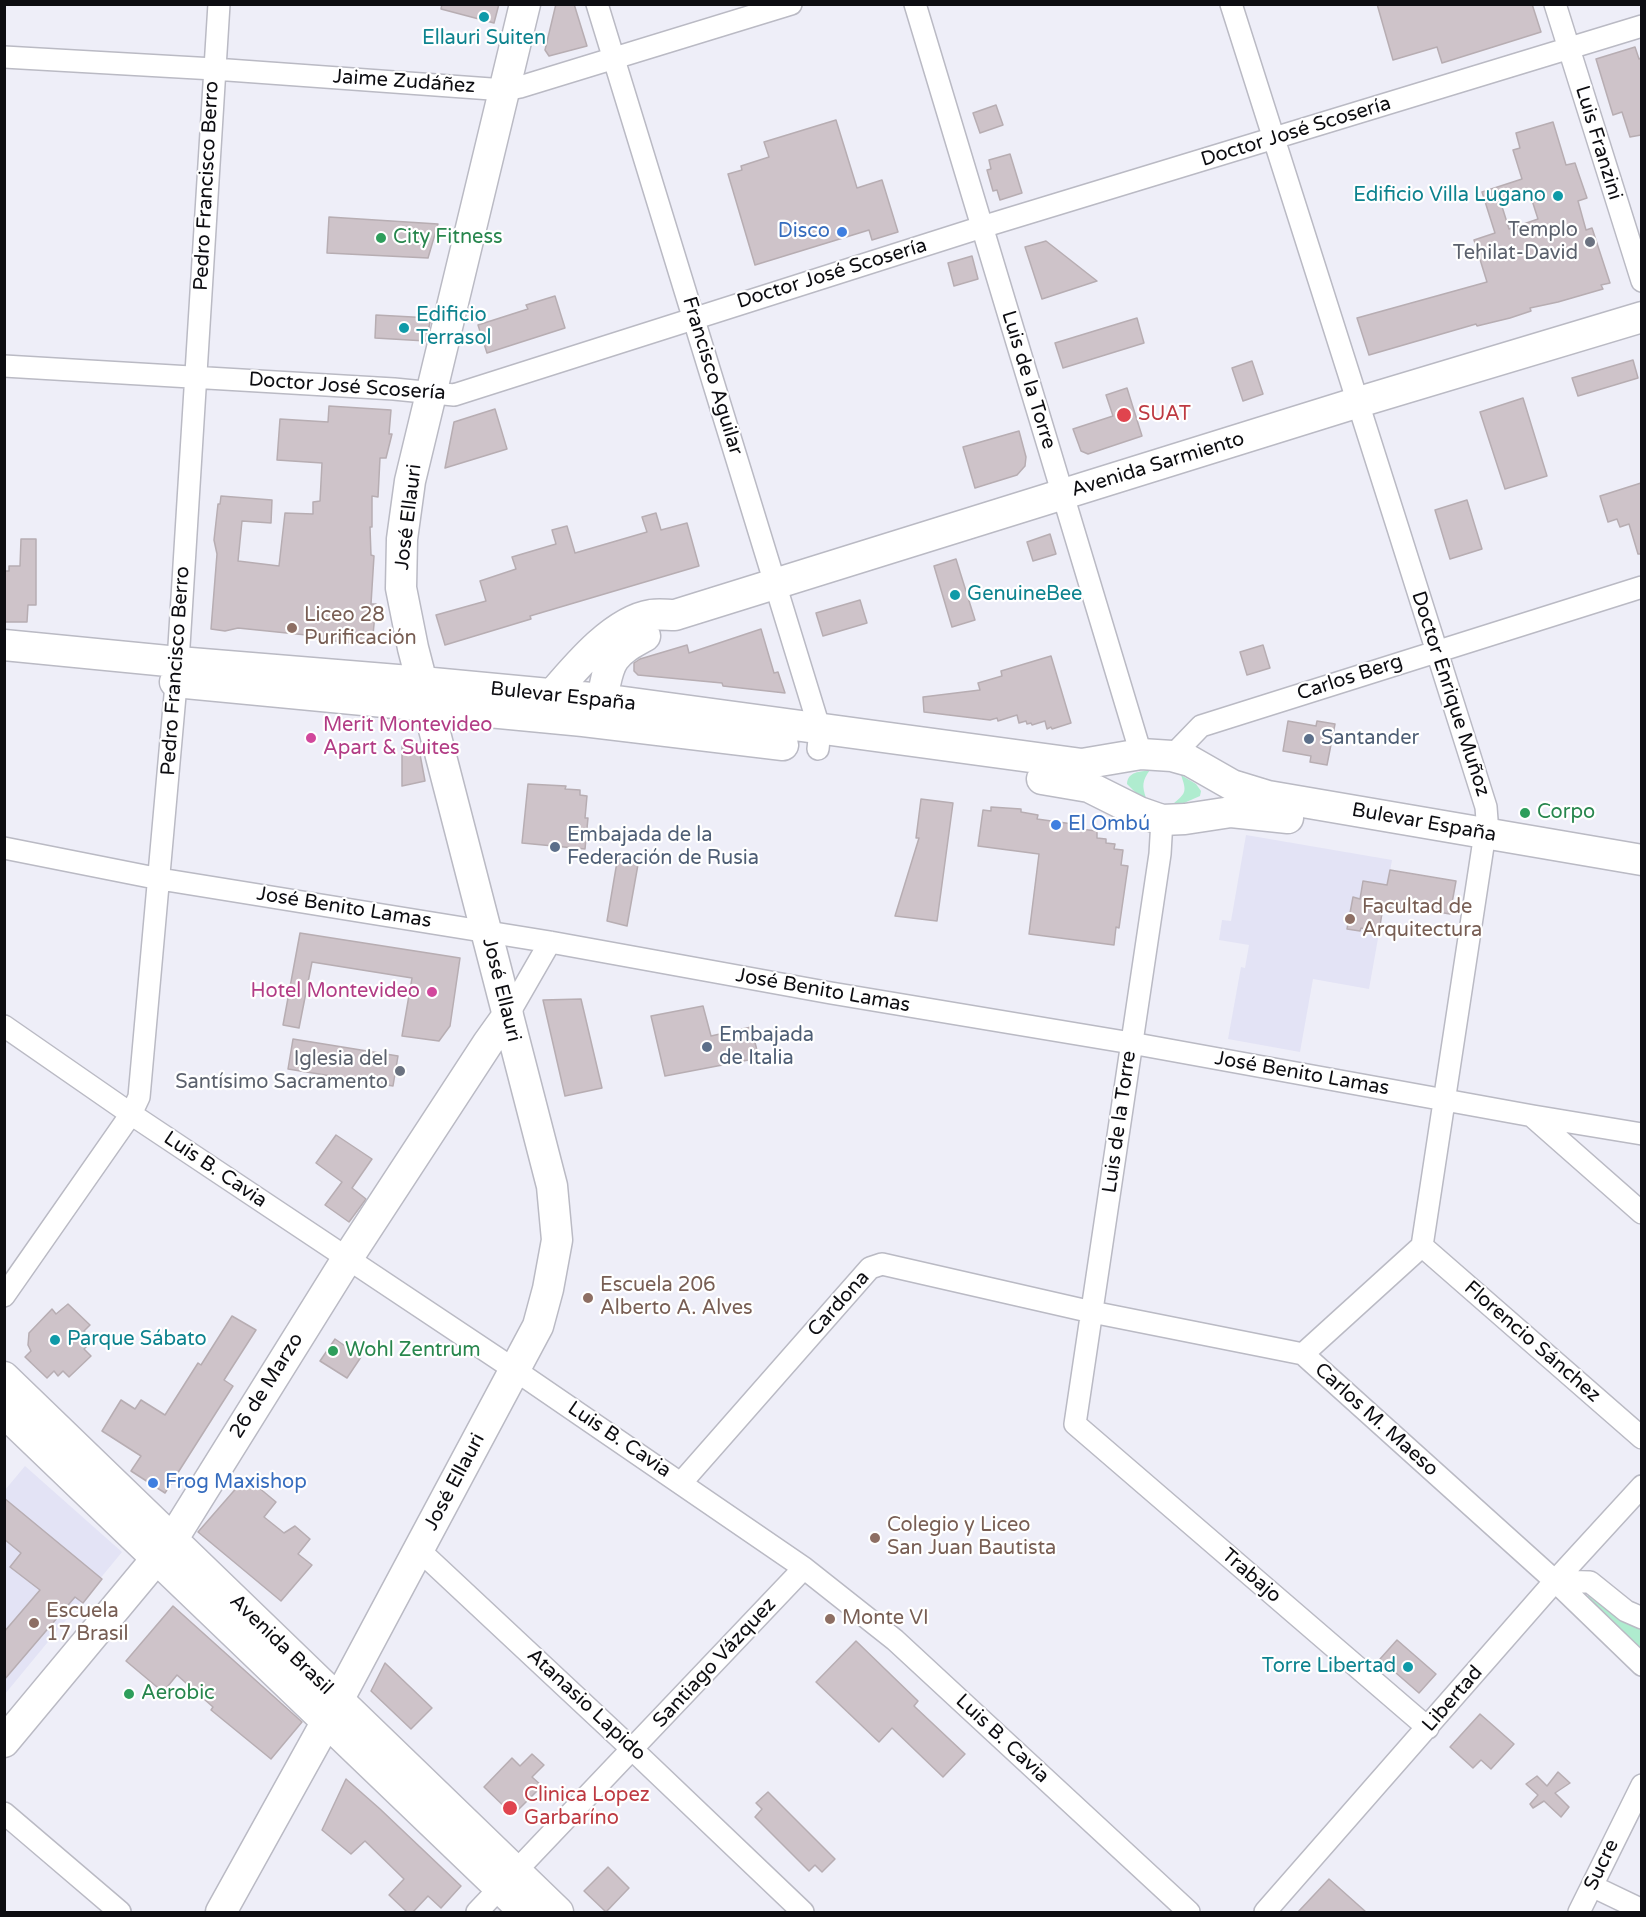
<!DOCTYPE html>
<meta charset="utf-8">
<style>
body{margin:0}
#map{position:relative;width:1646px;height:1917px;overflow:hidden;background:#eeeef8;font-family:"Varela Round",sans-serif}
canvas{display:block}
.frame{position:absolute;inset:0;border:6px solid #0d0d11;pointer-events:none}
</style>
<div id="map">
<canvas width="1646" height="1917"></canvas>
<div class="frame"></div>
</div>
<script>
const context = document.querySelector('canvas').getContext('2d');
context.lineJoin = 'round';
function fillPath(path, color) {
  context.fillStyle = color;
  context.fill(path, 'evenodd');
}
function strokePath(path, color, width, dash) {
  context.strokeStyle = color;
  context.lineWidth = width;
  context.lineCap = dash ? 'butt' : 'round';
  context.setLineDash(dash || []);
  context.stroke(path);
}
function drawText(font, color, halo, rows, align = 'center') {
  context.font = font + ' "Varela Round",sans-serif';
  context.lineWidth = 4.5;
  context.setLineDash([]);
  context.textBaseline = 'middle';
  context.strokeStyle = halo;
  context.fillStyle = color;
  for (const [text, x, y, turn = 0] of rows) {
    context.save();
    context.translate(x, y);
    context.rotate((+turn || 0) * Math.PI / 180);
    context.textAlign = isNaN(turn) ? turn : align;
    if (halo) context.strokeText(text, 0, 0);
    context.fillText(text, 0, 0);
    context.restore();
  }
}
const built = new Path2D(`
 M1246 835 1392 860 1369 989 1313 979 1300 1052 1228 1039 1241 967 1245 968 1249 945 1219 940 1222 920 1231 921Z
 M25 1466 122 1552 5 1694V1490Z`);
const green = new Path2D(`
 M1150 770C1142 781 1142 786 1146 798L1138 795 1127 784C1128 771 1140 772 1150 770Z
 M1181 775 1196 784 1201 791 1200 796 1184 803 1173 804C1186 793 1187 792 1181 775Z
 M1591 1593 1623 1621 1641 1629V1650L1587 1597Z`);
const building = new Path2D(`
 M442 4H499L494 23 441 9Z
 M556 4H574L587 46 549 56 545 50Z
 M1377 4H1532L1541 32 1442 63 1437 47 1393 60Z
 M1635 47 1639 59 1641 58V135L1630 137 1622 112 1613 115 1596 59Z
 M996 105 1003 125 980 133 973 113Z
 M836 120 857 188 882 180 898 232 872 240 869 230 755 265 728 174 742 170 741 166 769 157 764 142Z
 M1553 122 1566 165 1575 163 1578 172 1587 198 1578 201 1586 230 1592 228 1610 283 1601 285 1603 289 1558 302 1530 308 1531 311 1510 318 1477 326 1476 324 1369 355 1357 318 1487 282 1474 240 1495 233 1482 192 1522 179 1513 150 1520 148 1516 133ZM1529 191 1538 219 1509 229 1500 200Z
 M1010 154 1022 193 1000 200 997 190 993 191 987 170 991 169 989 160Z
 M329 217 438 224 428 258 327 253Z
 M1046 241 1097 281 1042 299 1025 247Z
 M972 256 978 279 954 286 948 263Z
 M555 296 565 328 487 353 478 325 528 309 526 305Z
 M376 315 431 318 426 341 375 338Z
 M1137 318 1144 343 1063 368 1055 343Z
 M1633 360 1638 378 1578 396 1572 378Z
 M1252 361 1263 394 1243 401 1232 368Z
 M1127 388 1142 436 1088 454 1081 451 1073 429 1113 416 1106 395Z
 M1523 398 1547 476 1505 489 1480 412Z
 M329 406 391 410 389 434H392L386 458H380L378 497 372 496V527H370L371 555 374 556 371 604H376L372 645 315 639 316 636 238 628 225 631 211 629 217 554 214 540 218 504H220L221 496 272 500 271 523 242 521 238 561 279 566 285 513 313 514V502L320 501 322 463 277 460 280 419 328 422Z
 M495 409 507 449 445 468 454 422Z
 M1019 431 1026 457 1025 466 1017 475 975 488 963 447Z
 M1641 483V554H1638L1629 524 1620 527 1617 519 1608 522 1600 496Z
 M1467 500 1482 549 1450 559 1435 510Z
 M656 513 661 530 687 523 699 566 530 616 531 619 445 645 436 615 486 601 480 581 516 569 512 557 556 544 552 530 567 526 575 553 647 532 642 517Z
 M1050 534 1056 554 1033 561 1027 542Z
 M21 539H36V605H28L27 622H4V571H9V566H20Z
 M956 559 975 620 952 627 934 566Z
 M860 600 867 623 823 636 816 613Z
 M761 629 774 673 778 672 785 693 723 686 722 683 638 675 634 671V663L640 659 687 645 689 653Z
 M1263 645 1270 668 1247 675 1240 652Z
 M1051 656 1071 723 1052 729 1051 727 1047 729 1045 721 1032 725 1031 723 1027 724 1026 721 1019 723 1017 715 998 721 997 718 990 720 924 712 923 697 980 690 978 683 1002 676 1001 671Z
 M1288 721 1316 726 1317 721 1335 724 1327 765 1310 762 1311 756 1283 751Z
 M402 744H415L419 749 425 781 402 786Z
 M528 784 566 786 565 789 580 790V795L587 796 585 818H588L585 849 522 843Z
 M921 799 953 803 937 921 895 916 919 838H916Z
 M991 807 1021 809V812L1038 815 1037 819 1080 825V829L1097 831V838L1106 839V843L1115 844 1114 849 1123 850 1121 865 1128 866 1119 928 1116 927 1114 945 1029 934 1039 854 978 846 983 810 991 811Z
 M618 856 639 859 627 926 607 921Z
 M1390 870 1456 881 1450 914 1414 908V912L1383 907 1379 932 1361 928 1360 931 1347 929 1353 897 1360 899 1363 881 1387 885Z
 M300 933 460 958 450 1026 439 1041 402 1036 412 978 312 962 299 1028 283 1025Z
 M581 999 602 1088 565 1096 543 1000Z
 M703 1006 711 1036 751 1027 759 1058 665 1076 651 1016Z
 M293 1039 398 1056 393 1086 288 1069Z
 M336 1135 372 1159 352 1188 366 1199 349 1222 325 1205 342 1182 316 1163Z
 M68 1304 90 1325 84 1331 86 1333 79 1341 86 1347 84 1349 91 1356 69 1377 63 1371 58 1376 54 1371 47 1378 25 1357 31 1351 28 1345 29 1333 52 1309 56 1314Z
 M232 1316 256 1330 224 1380 233 1386 165 1493 131 1471 141 1456 102 1431 121 1400 135 1409 141 1400 165 1415 198 1363 201 1365Z
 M335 1339 361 1357 347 1378 320 1361Z
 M246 1477 276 1502 264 1517 284 1533 295 1526 310 1539 298 1554 312 1565 281 1601 198 1532Z
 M4 1498 102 1579 83 1603 75 1597 4 1680V1632L40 1590 10 1567 21 1553 4 1539Z
 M173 1606 302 1722 271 1759 211 1710 213 1707 177 1675 163 1692 126 1661Z
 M1397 1640 1436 1674 1419 1693 1380 1659Z
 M856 1641 918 1701 914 1706 965 1754 943 1777 892 1728 879 1742 816 1682Z
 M385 1663 432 1708 411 1729 371 1691Z
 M1480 1714 1514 1744 1491 1769 1481 1760 1473 1768 1450 1747Z
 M532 1754 544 1765 532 1777 542 1786 513 1815 484 1787 512 1758 520 1766Z
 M1558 1772 1570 1783 1555 1793 1569 1807 1561 1817 1544 1801 1533 1808 1530 1804 1538 1795 1526 1784 1537 1776 1547 1786Z
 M346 1779 380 1809 461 1886 441 1908 428 1896 413 1912H407L389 1895 404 1879 365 1841 351 1854 322 1830Z
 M768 1792 835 1859 822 1872 815 1865 809 1871 755 1817 762 1809 756 1803Z
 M608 1867 629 1888 606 1912 584 1891Z
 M1329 1879 1366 1912H1298Z`);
const street = new Path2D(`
 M597 4 820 730 818 749
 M915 4 1141 754
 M1231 4C1316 272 1402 539 1486 807L1487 820 1422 1246 1303 1354
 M1555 4 1642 281
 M4 57 214 69 505 90 520 87 791 4
 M4 366 394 389 454 395 982 227 1642 26
 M1172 756 1201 726 1642 587
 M1162 820 1160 854 1075 1424 1428 1728
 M4 848 160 879 550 942 831 993 1131 1043 1533 1116 1642 1134
 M508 1015 550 942
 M4 1026 131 1114 515 1370 804 1568 895 1640 1189 1912
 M1533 1117 1642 1213
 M1422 1246 1642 1438
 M4 1296 131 1114 139 1097 178 662 219 4
 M681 1483 870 1268 882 1264 1092 1312 1303 1354 1555 1581 1642 1665
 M418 1549 633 1750 803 1912
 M1555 1581 1590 1582 1626 1611 1642 1618
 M4 1813 120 1912
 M1592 1886 1642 1910
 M477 1912 804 1568
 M1265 1912 1555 1581 1642 1486
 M1579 1912 1642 1785`);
const secondary = new Path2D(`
 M4 645 178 662 422 682 602 699 1082 764 1141 754 1172 756 1190 761 1232 785 1268 796 1642 860
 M175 682 583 721 783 745
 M551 696C575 668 613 621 651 615 659 614 667 615 675 615L1359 402 1642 317
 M590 716C608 701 602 676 614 659 622 648 634 642 645 636
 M1042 779 1089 787 1139 812 1162 820 1185 819 1231 812 1288 818
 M4 1377 558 1912
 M4 1412 525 1912
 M4 1742 172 1540 347 1259 488 1043 508 1015
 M221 1912 327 1721 538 1326 548 1289 557 1240 552 1186 413 648 401 588 402 539 410 481 525 4`);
const markers = [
 [484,17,6,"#0f9aa8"],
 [1558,196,6,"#0f9aa8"],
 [842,232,6,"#3f7fe0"],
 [381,238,6,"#2e9e5b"],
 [1590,242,6,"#6b7280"],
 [404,328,6,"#0f9aa8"],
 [1124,415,8,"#e0444e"],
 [955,595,6,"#0f9aa8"],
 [292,628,6,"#8d6e63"],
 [311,738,6,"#d1479c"],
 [1309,739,6,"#5c6f8a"],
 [1525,813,6,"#2e9e5b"],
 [1056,825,6,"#3f7fe0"],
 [555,847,6,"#5c6f8a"],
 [1350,919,6,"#8d6e63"],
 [432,992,6,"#d1479c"],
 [707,1047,6,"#5c6f8a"],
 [400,1071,6,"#6b7280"],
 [588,1298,6,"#8d6e63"],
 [55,1340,6,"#0f9aa8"],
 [333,1351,6,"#2e9e5b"],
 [153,1483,6,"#3f7fe0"],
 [875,1538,6,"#8d6e63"],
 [830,1619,6,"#8d6e63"],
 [34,1623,6,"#8d6e63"],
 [1408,1667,6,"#0f9aa8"],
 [129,1694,6,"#2e9e5b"],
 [510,1808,8,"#e0444e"]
];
const cultureNames = [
 ["Ellauri Suiten",484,39,"center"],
 ["Edificio Villa Lugano",1546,196,"right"],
 ["Edificio",416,316],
 ["Terrasol",416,339],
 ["GenuineBee",967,595],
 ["Parque Sábato",67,1340],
 ["Torre Libertad",1396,1667,"right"]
];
const streetNames = [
 ["Jaime Zudáñez",404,82,4],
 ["Doctor José Scosería",1296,132,-17],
 ["Luis Franzini",1598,143,73],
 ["Pedro Francisco Berro",207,186,-87],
 ["Doctor José Scosería",832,274,-17],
 ["Francisco Aguilar",712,376,73],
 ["Luis de la Torre",1028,380,73],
 ["Doctor José Scosería",347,387,4],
 ["Avenida Sarmiento",1158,465,-17],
 ["José Ellauri",409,517,-83],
 ["Pedro Francisco Berro",176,671,-86],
 ["Carlos Berg",1350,678,-18],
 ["Doctor Enrique Muñoz",1450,694,72],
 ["Bulevar España",563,697,6],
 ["Bulevar España",1424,823,10],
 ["José Benito Lamas",344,908,9],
 ["José Ellauri",501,990,76],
 ["José Benito Lamas",823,991,10],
 ["José Benito Lamas",1302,1074,10],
 ["Luis de la Torre",1120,1122,-82],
 ["Luis B. Cavia",215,1170,34],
 ["Cardona",839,1304,-48],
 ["Florencio Sánchez",1532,1342,41],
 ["26 de Marzo",267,1386,-58],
 ["Carlos M. Maeso",1376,1420,42],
 ["Luis B. Cavia",619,1440,34],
 ["José Ellauri",455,1482,-62],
 ["Trabajo",1251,1576,41],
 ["Avenida Brasil",281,1645,44],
 ["Santiago Vázquez",715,1663,-47],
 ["Libertad",1453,1699,-49],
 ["Atanasio Lapido",586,1705,43],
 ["Luis B. Cavia",1002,1739,43],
 ["Sucre",1602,1865,-64]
];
const worshipNames = [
 ["Templo",1578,231],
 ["Tehilat-David",1578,254],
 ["Iglesia del",388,1060],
 ["Santísimo Sacramento",388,1083]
];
const shopNames = [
 ["Disco",830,232,"right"],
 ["El Ombú",1068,825],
 ["Frog Maxishop",165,1483]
];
const leisureNames = [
 ["City Fitness",393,238],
 ["Corpo",1537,813],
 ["Wohl Zentrum",345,1351],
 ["Aerobic",141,1694]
];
const healthNames = [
 ["SUAT",1138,415],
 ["Clinica Lopez",524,1796],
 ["Garbaríno",524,1819]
];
const educationNames = [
 ["Liceo 28",304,616],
 ["Purificación",304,639],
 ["Facultad de",1362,908],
 ["Arquitectura",1362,931],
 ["Escuela 206",600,1286],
 ["Alberto A. Alves",600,1309],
 ["Colegio y Liceo",887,1526],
 ["San Juan Bautista",887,1549],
 ["Escuela",46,1612],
 ["17 Brasil",46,1635],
 ["Monte VI",842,1619]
];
const hotelNames = [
 ["Merit Montevideo",323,726],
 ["Apart & Suites",323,749],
 ["Hotel Montevideo",420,992,"right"]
];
const serviceNames = [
 ["Santander",1321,739],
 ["Embajada de la",567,836],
 ["Federación de Rusia",567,859],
 ["Embajada",719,1036],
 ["de Italia",719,1059]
];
fillPath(built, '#e3e3f5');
fillPath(green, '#afeccf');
fillPath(building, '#cec3c9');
strokePath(building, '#b7adb2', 1.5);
strokePath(street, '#babac4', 24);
strokePath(secondary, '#babac4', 33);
strokePath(street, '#fff', 21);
strokePath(secondary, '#fff', 30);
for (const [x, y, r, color] of markers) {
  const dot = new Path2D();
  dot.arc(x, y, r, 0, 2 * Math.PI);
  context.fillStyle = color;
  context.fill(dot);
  strokePath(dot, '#fff', 2);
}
drawText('20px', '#0d838f', '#fff', cultureNames, 'left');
drawText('20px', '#0d0d11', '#fff', streetNames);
drawText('20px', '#5b616d', '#fff', worshipNames, 'right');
drawText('20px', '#366cbe', '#fff', shopNames, 'left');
drawText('20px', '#27864d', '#fff', leisureNames, 'left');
drawText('20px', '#be3a42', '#fff', healthNames, 'left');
drawText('20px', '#785e54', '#fff', educationNames, 'left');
drawText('20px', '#b23c85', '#fff', hotelNames, 'left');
drawText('20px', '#4e5e75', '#fff', serviceNames, 'left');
</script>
